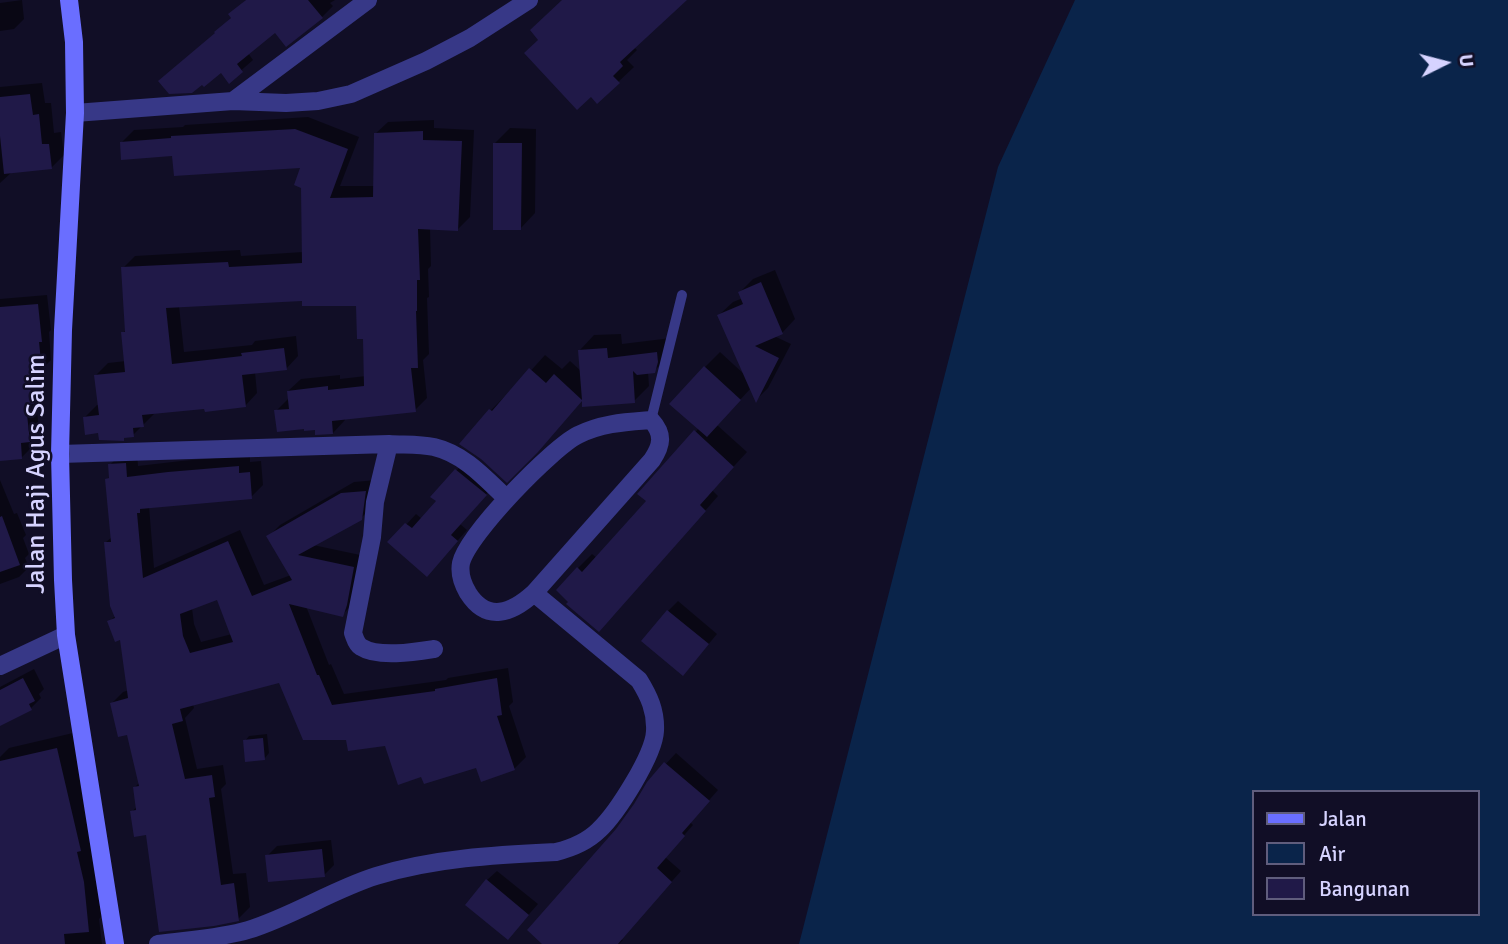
<!DOCTYPE html>
<style>
body{margin:0}
#map{position:relative;width:1508px;height:944px;overflow:hidden;background:#110e26;font-family:Signika,sans-serif}
canvas{display:block}
.legend{position:absolute;left:1252px;top:790px;width:228px;height:126px;box-sizing:border-box;background:#110e26;border:2px solid #605d7d;margin:0;padding:9px 12px;list-style:none;font-size:21px;color:#d6d3ff}
.legend li{display:flex;align-items:center;gap:14px;height:35px}
.legend b{width:35px;border:2px solid #605d7d}
.north{position:absolute;left:1410px;top:28px;width:70px;height:70px;-webkit-text-stroke:5px #110e26;paint-order:stroke;rotate:84deg;font-size:19px;font-weight:700;line-height:28px;text-align:center;color:#d6d3ff}
.north::after{content:'';display:block;margin:auto;width:24px;height:32px;background:#d6d3ff;clip-path:polygon(50% 0,100% 100%,50% 72%,0 100%)}
</style>
<div id="map">
<canvas width="1508" height="944"></canvas>
<ul class="legend">
<li><b style="height:9px;background:#6a6eff"></b>Jalan</li>
<li><b style="height:19px;background:#0a244a"></b>Air</li>
<li><b style="height:19px;background:#201948"></b>Bangunan</li>
</ul>
<div class="north">U</div>
</div>
<script>
const context = document.querySelector('canvas').getContext('2d');
context.lineJoin = 'round';
function fillPath(path, color) {
  context.fillStyle = color;
  context.fill(path, 'evenodd');
}
function strokePath(path, color, width, dash) {
  context.strokeStyle = color;
  context.lineWidth = width;
  context.lineCap = dash ? 'butt' : 'round';
  context.setLineDash(dash || []);
  context.stroke(path);
}
function drawText(font, color, halo, rows, align = 'center') {
  context.font = font + ' Signika,sans-serif';
  context.lineWidth = 5;
  context.setLineDash([]);
  context.textBaseline = 'middle';
  context.strokeStyle = halo;
  context.fillStyle = color;
  for (const [text, x, y, turn = 0] of rows) {
    context.save();
    context.translate(x, y);
    context.rotate((+turn || 0) * Math.PI / 180);
    context.textAlign = isNaN(turn) ? turn : align;
    if (halo) context.strokeText(text, 0, 0);
    context.fillText(text, 0, 0);
    context.restore();
  }
}
const water = new Path2D(`
 M1075 0H1508V944H799L998 167ZM1254 792H1478V914H1254Z`);
const shadow = new Path2D(`
 M22 0 24 19 14 29 0 31V3Z
 M246 0H335L330 3 333 6 322 17 276 30 248 53 253 60 229 81 217 33 232 17 230 15Z
 M563 0H685L634 47 637 50 627 60 634 67 597 102 540 40Z
 M42 83 45 103H51L54 133 61 132 64 155 51 168 12 172 0 183V87Z
 M308 117 359 137 340 186H375V134L388 122 434 120V128L474 130 470 217 458 229 430 228 431 266 428 269 429 297 427 298 429 354 423 360 427 398 415 410 345 418V420L333 433 316 428 276 411 289 398 288 391 301 379 340 375V379L366 376 364 337 357 304 303 299 179 306 184 352 252 345 255 341 296 336 298 356 286 369 255 372 257 393 245 406 206 407 156 412 133 435 126 436 123 439 100 431 84 418 97 405H99L96 375 108 363 126 361 123 333 127 329 123 268 135 256 240 250 241 256 303 252V166L174 155 122 142 134 130 183 127 185 125Z
 M510 128 536 129 535 213 520 229 495 143Z
 M775 270 795 319 782 333 774 336 791 344 768 388 756 400 751 388 717 425 747 452 712 490 718 496 613 616 578 568 592 554 597 558 648 501 640 494 699 428 705 367 720 352 745 375 719 315 733 302 743 298 740 292 753 279Z
 M47 295 51 330 49 332 51 360 41 370 43 393 36 400 39 430 31 439 32 447 22 457 0 460V299Z
 M621 334 622 344 671 338 669 356 654 371 648 372 649 386 634 401 584 399 482 458 491 410 505 396 507 397 545 355 562 369 570 361 581 371 580 350 594 335Z
 M137 452 138 466 181 461 250 455V462L261 461 263 485 251 497 149 506 154 568 240 530 264 585 291 575 269 536 280 525 354 482 377 480 373 506 361 518 313 545 365 556 354 603 342 615 306 606 329 665 331 664 344 694 446 680 448 678 508 668 513 702 509 706 526 757 514 769 477 766 423 775 386 744 347 738 280 681 193 704 194 708 185 718 197 769 223 765 226 784 221 789 233 874 246 873 250 907 238 919 147 833 132 812 137 806 134 788 139 783 128 733 112 703 123 692 129 690 121 637 109 622 116 615 106 542 112 537 107 479 111 476 110 465 121 453ZM218 597 232 634 201 642 194 624 192 608Z
 M466 460 495 484 460 524 467 530 436 565 393 539 416 514 422 519 438 501 433 497Z
 M0 480 14 514 17 513 26 535 23 538 29 554 25 558 29 567 19 577 0 584Z
 M678 601 717 634 692 664 668 611Z
 M34 669 44 689 39 694 41 698 31 708 1 724 0 687Z
 M73 733 104 914 99 919 102 944H3L0 917V757L9 748Z
 M267 734 269 753 265 758 245 741 249 736Z
 M676 753 718 790 690 822 693 825 665 857 681 871 621 939 623 940 619 944H545L648 783Z
 M331 840 334 865 324 875 267 856 277 846Z
 M497 871 538 904 508 938 487 880Z`);
const building = new Path2D(`
 M246 0H308L323 18 286 47 275 33 237 64 243 72 229 84 221 73 204 87 202 85 192 93 169 94 158 81 215 33 214 32 231 18 228 14Z
 M562 0H687L620 62 623 66 613 76 620 83 597 104 591 97 577 110 524 53 538 40 530 30Z
 M30 94 33 115 39 114 42 144H49L52 169 4 174 0 136V97Z
 M295 129 348 149 330 198 373 197 374 133 423 131V140L462 141 458 231 418 229 420 280H417V311H416L418 368H411L416 412 332 421 333 434 315 435V430L304 431V429L277 432 274 410 289 409 287 391 328 386V390L364 386 363 339H357L356 306H302V301L166 308 172 364 242 356 241 353 284 348 287 370 242 375 246 407 205 412 204 409 142 415 144 427 133 428 134 437 124 438V441L99 440 98 433 85 435 83 417 99 415 94 375 125 372 121 332H125L121 267 228 262 229 267 302 263 301 188 294 185 300 168 174 176 172 156 121 160 120 142 171 138V136Z
 M493 143H522L521 230H493Z
 M761 282 783 334 755 346 779 358 756 403 717 315 743 304 738 292Z
 M38 304 42 342H39L42 371 31 372 34 404 26 405 30 442 21 443 22 459 0 461V307Z
 M607 348 608 358 657 352 658 362 655 373 637 375 633 371 635 403 582 407V401L538 452 507 483 481 459 459 444 489 409 492 411 529 368 546 383 554 374 582 400 578 350Z
 M704 366 741 400 707 437 669 404Z
 M694 430 734 467 700 505 706 511 599 632 566 604 568 602 556 590 577 567 582 572 646 501 637 494Z
 M126 463 127 477 168 472 239 466V473L250 472 252 499 140 509V513H137L143 578 228 541 252 596 292 580 266 536 341 493 366 491 362 520 298 555 354 567 347 605 343 617 289 604 317 675H319L332 705 435 691V689L497 678 502 715 497 716 515 770 481 782 476 768 424 784 421 777 398 785 385 746 348 751 346 740H303L279 683 180 709 183 721 172 724 185 779 212 775 215 797 209 798 221 885 234 883 239 921 214 926 159 932 146 835 134 837 130 811 136 810 133 787 139 786 127 735 118 737 110 703 128 698 120 640 115 642 107 621 115 618 110 606 104 542H111L105 479 109 478 108 464ZM217 600 233 642 190 653 183 636 180 614Z
 M455 469 487 495 451 535 458 541 427 577 387 542 405 523 412 528 436 501 430 497Z
 M2 516 20 565 0 572V517Z
 M667 610 709 644 683 676 641 641Z
 M23 678 35 701 29 704 32 710 0 726V690Z
 M263 738 265 760 245 762 243 740Z
 M57 748 81 851 77 852 84 882 89 932 64 934 65 944H0V761Z
 M664 762 710 801 682 833 685 836 657 868 672 882 618 944H542L527 930 616 829 634 804 647 782Z
 M322 849 325 877 268 882 265 855Z
 M486 879 529 915 508 940 465 905Z`);
const lane = new Path2D(`
 M651 420 682 295`);
const street = new Path2D(`
 M233 101 368 0
 M75 113 233 101 286 103 318 101 351 94 426 61 470 38 529 0
 M651 420C664 434 662 445 652 460L534 593C512 613 487 623 468 593 462 583 459 574 461 563 468 534 552 448 578 435 602 423 626 422 651 420Z
 M389 444 375 502 372 537 353 633C355 638 356 644 361 647 378 658 415 652 434 649
 M60 454 389 444C404 445 419 444 434 447 464 454 485 478 506 498
 M0 666 66 635
 M158 944C186 940 222 938 248 930 293 916 332 890 376 876 434 858 495 855 556 852 572 848 587 842 599 830 617 813 654 755 655 731 656 711 649 696 639 680L534 593`);
const secondary = new Path2D(`
 M69 0 74 42 75 113 63 330 60 454 63 580 66 635 115 944`);
const streetNames = [
 ["Jalan Haji Agus Salim",37,474,-90]
];
fillPath(water, '#0a244a');
fillPath(shadow, '#0007');
fillPath(building, '#201948');
strokePath(lane, '#373887', 10);
strokePath(street, '#373887', 18);
strokePath(secondary, '#6a6eff', 18);
drawText('26px', '#d6d3ff', '#110e26', streetNames);
</script>
